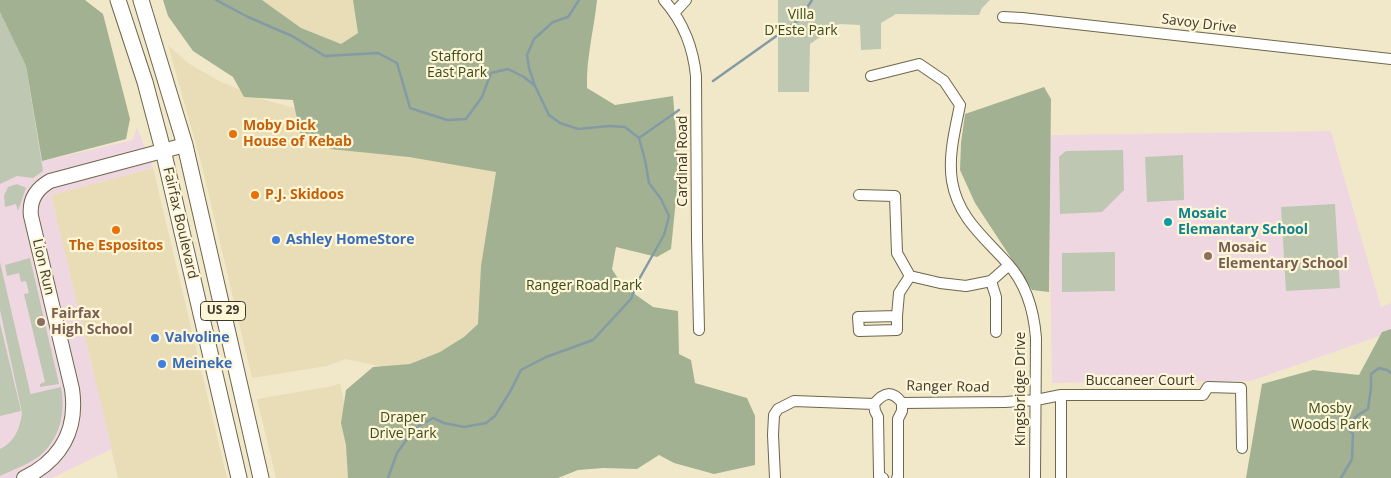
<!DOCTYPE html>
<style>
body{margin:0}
canvas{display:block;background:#f1e8ca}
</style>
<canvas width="1391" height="478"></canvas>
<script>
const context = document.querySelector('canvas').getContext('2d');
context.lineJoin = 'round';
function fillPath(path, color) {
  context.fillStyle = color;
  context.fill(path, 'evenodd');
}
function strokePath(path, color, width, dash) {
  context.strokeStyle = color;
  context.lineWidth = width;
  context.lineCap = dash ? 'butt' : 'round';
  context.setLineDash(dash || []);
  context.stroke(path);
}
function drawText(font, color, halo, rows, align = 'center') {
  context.font = font + ' "Open Sans",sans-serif';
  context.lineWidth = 4.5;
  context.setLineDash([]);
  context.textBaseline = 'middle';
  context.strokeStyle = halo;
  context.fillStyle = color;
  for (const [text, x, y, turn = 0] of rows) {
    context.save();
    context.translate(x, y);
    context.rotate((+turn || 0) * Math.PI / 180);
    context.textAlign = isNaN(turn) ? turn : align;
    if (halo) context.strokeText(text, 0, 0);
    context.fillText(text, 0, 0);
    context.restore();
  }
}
const built = new Path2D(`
 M204 0H355L515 63 478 387 346 359 327 366 252 378 202 166 168 45 188 63 219 81 262 99 295 108 283 62Z
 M153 168 227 478H118L51 195Z
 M340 383 361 478H276L257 399 333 386Z`);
const education = new Path2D(`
 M0 0H5L43 161 133 140 137 127 153 168 51 195 112 449 52 478H0Z
 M1331 131 1381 307 1391 303V332L1251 381 1052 383 1048 135Z`);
const green = new Path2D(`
 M778 0H990L982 8 979 15 896 14 881 23V49L861 50 860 25 839 24 810 44 809 92H778Z
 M0 12 26 66 43 171 33 178 17 176 0 184Z
 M1123 150 1124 190 1102 212 1060 214 1059 157 1066 151Z
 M1183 155 1184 200 1147 202 1145 157Z
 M17 184 26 188 18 211 16 204 5 207 4 196 8 187Z
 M1335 204 1340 288 1286 291 1281 207Z
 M1115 252V291L1062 292V253Z
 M30 258 59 384 40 387V384L45 382 24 294 29 293 26 281 21 282 19 273 7 276 5 265Z
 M0 262 31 396V394L61 387C66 413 60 440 38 457 27 465 12 470 0 476V449C15 442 20 428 22 413L0 310Z
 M0 323 21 411 0 416Z`);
const forest = new Path2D(`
 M0 0H85L103 14 130 119 126 139 42 161 26 66 0 12Z
 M163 0H262L301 28 341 44 358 33 353 0H597C594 30 586 58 587 88L615 105 673 96 679 169 671 249 657 257 616 247 612 269 622 285 653 307 678 311 679 354 691 360 695 383 747 398 755 416V465L714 474 674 463 659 455 637 469 603 468 578 470 558 478H348L346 445 341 423 346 390 373 367 410 364 440 352 464 337 478 324 481 266 496 172 409 157 330 149 322 137 300 133 293 100 244 97 233 77 193 51 168 16Z
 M1044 87 1051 99 1049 292 1032 290 975 203 960 170 961 143 965 114Z
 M1391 329V478H1246L1262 384 1313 370 1359 375 1382 332Z`);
const stream = new Path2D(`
 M216 0 248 17 292 36 325 56 378 53 397 63 410 108 447 120 466 119 482 97 491 73 508 69 524 77 535 86 549 115 560 123 578 129 609 126 625 127 639 138 645 160 649 183 661 199 669 216 664 235 638 281 631 299 593 340 546 357 521 370 511 390 495 416 486 423 464 427 444 423 433 418 414 429 397 453 388 478
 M713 81 799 20 812 0
 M535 86 529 68 527 55 534 39 553 22 568 17 579 0
 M639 138 679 110
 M1341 478 1352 459 1353 434 1346 427 1358 415 1368 409 1371 388V374L1379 368 1387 370 1391 373`);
const street = new Path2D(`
 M664 0C684 23 693 47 696 76L697 239 699 330
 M674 13 686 0
 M1003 17 1022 18 1391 59
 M871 76 919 64 944 81 960 105C955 130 948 156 952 181 958 218 985 238 1008 264 1026 284 1034 312 1036 338L1035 478
 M859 195 895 196 897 253 910 276 940 283 966 286 991 281 1009 265
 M991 281 996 297V332
 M897 316V330L859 331 858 317 897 316 899 293 910 276
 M1061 395V478
 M874 404C884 392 892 390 902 403L1005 402 1036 400 1061 395H1203L1208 387 1241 388 1242 448
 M874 404 875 411 878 417 879 476 883 478
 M775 478 773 435 774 415 778 409 794 401 874 404
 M897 478 898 477V419L902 411V403`);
const secondary = new Path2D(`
 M24 478C61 460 78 430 72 389L31 216C29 200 36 189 50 181L185 145`);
const primary = new Path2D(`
 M118 0 145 82 163 150 239 478
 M141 0 185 145 261 478`);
const markers = [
 [233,134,5,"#e8710a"],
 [255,195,5,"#e8710a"],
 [1168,222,5,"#0f9aa8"],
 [116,230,5,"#e8710a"],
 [276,240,5,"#3f7fe0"],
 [1208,256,5,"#8d6e63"],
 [41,322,5,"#8d6e63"],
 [155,338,5,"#3f7fe0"],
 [162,364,5,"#3f7fe0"]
];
const shields = [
 [223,311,45]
];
const shieldNames = [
 ["US 29",223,311]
];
const parkNames = [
 ["Villa",801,15],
 ["D'Este Park",801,31],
 ["Stafford",457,57],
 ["East Park",457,73],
 ["Ranger Road Park",584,286],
 ["Mosby",1330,409],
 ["Woods Park",1330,425],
 ["Draper",403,418],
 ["Drive Park",403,434]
];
const streetNames = [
 ["Savoy Drive",1199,24,7],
 ["Cardinal Road",683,161,-90],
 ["Fairfax Boulevard",180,223,77],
 ["Lion Run",43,267,77],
 ["Buccaneer Court",1140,381],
 ["Ranger Road",948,387,1],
 ["Kingsbridge Drive",1021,389,-90]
];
const foodNames = [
 ["Moby Dick",243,126],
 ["House of Kebab",243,142],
 ["P.J. Skidoos",265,195],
 ["The Espositos",116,246,"center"]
];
const cultureNames = [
 ["Mosaic",1178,214],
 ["Elemantary School",1178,230]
];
const shopNames = [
 ["Ashley HomeStore",286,240],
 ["Valvoline",165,338],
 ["Meineke",172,364]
];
const educationNames = [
 ["Mosaic",1218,248],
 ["Elementary School",1218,264],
 ["Fairfax",51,314],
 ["High School",51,330]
];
fillPath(built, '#e9ddb8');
fillPath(education, '#efd7e1');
fillPath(green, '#bdc7b2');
fillPath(forest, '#a2b192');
strokePath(stream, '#849ba5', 2.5);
strokePath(street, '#6e664b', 12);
strokePath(secondary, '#6e664b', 16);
strokePath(primary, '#6e664b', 17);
strokePath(street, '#fff', 10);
strokePath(secondary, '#fff', 14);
strokePath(primary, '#fff', 15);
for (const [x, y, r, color] of markers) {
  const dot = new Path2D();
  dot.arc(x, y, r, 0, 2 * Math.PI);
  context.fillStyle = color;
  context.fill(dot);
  strokePath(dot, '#fff5d7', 2);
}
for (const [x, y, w] of shields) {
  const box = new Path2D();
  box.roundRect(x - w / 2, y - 9.5, w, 19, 4);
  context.fillStyle = '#fff5d7';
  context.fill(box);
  strokePath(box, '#3d392d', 1);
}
drawText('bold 12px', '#3d392d', null, shieldNames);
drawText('14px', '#394c1c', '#fff5d7', parkNames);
drawText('14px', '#3d392d', '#fff5d7', streetNames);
drawText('bold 14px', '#c56008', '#fff5d7', foodNames, 'left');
drawText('bold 14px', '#0d838f', '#fff5d7', cultureNames, 'left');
drawText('bold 14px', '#366cbe', '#fff5d7', shopNames, 'left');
drawText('bold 14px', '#785e54', '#fff5d7', educationNames, 'left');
</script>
